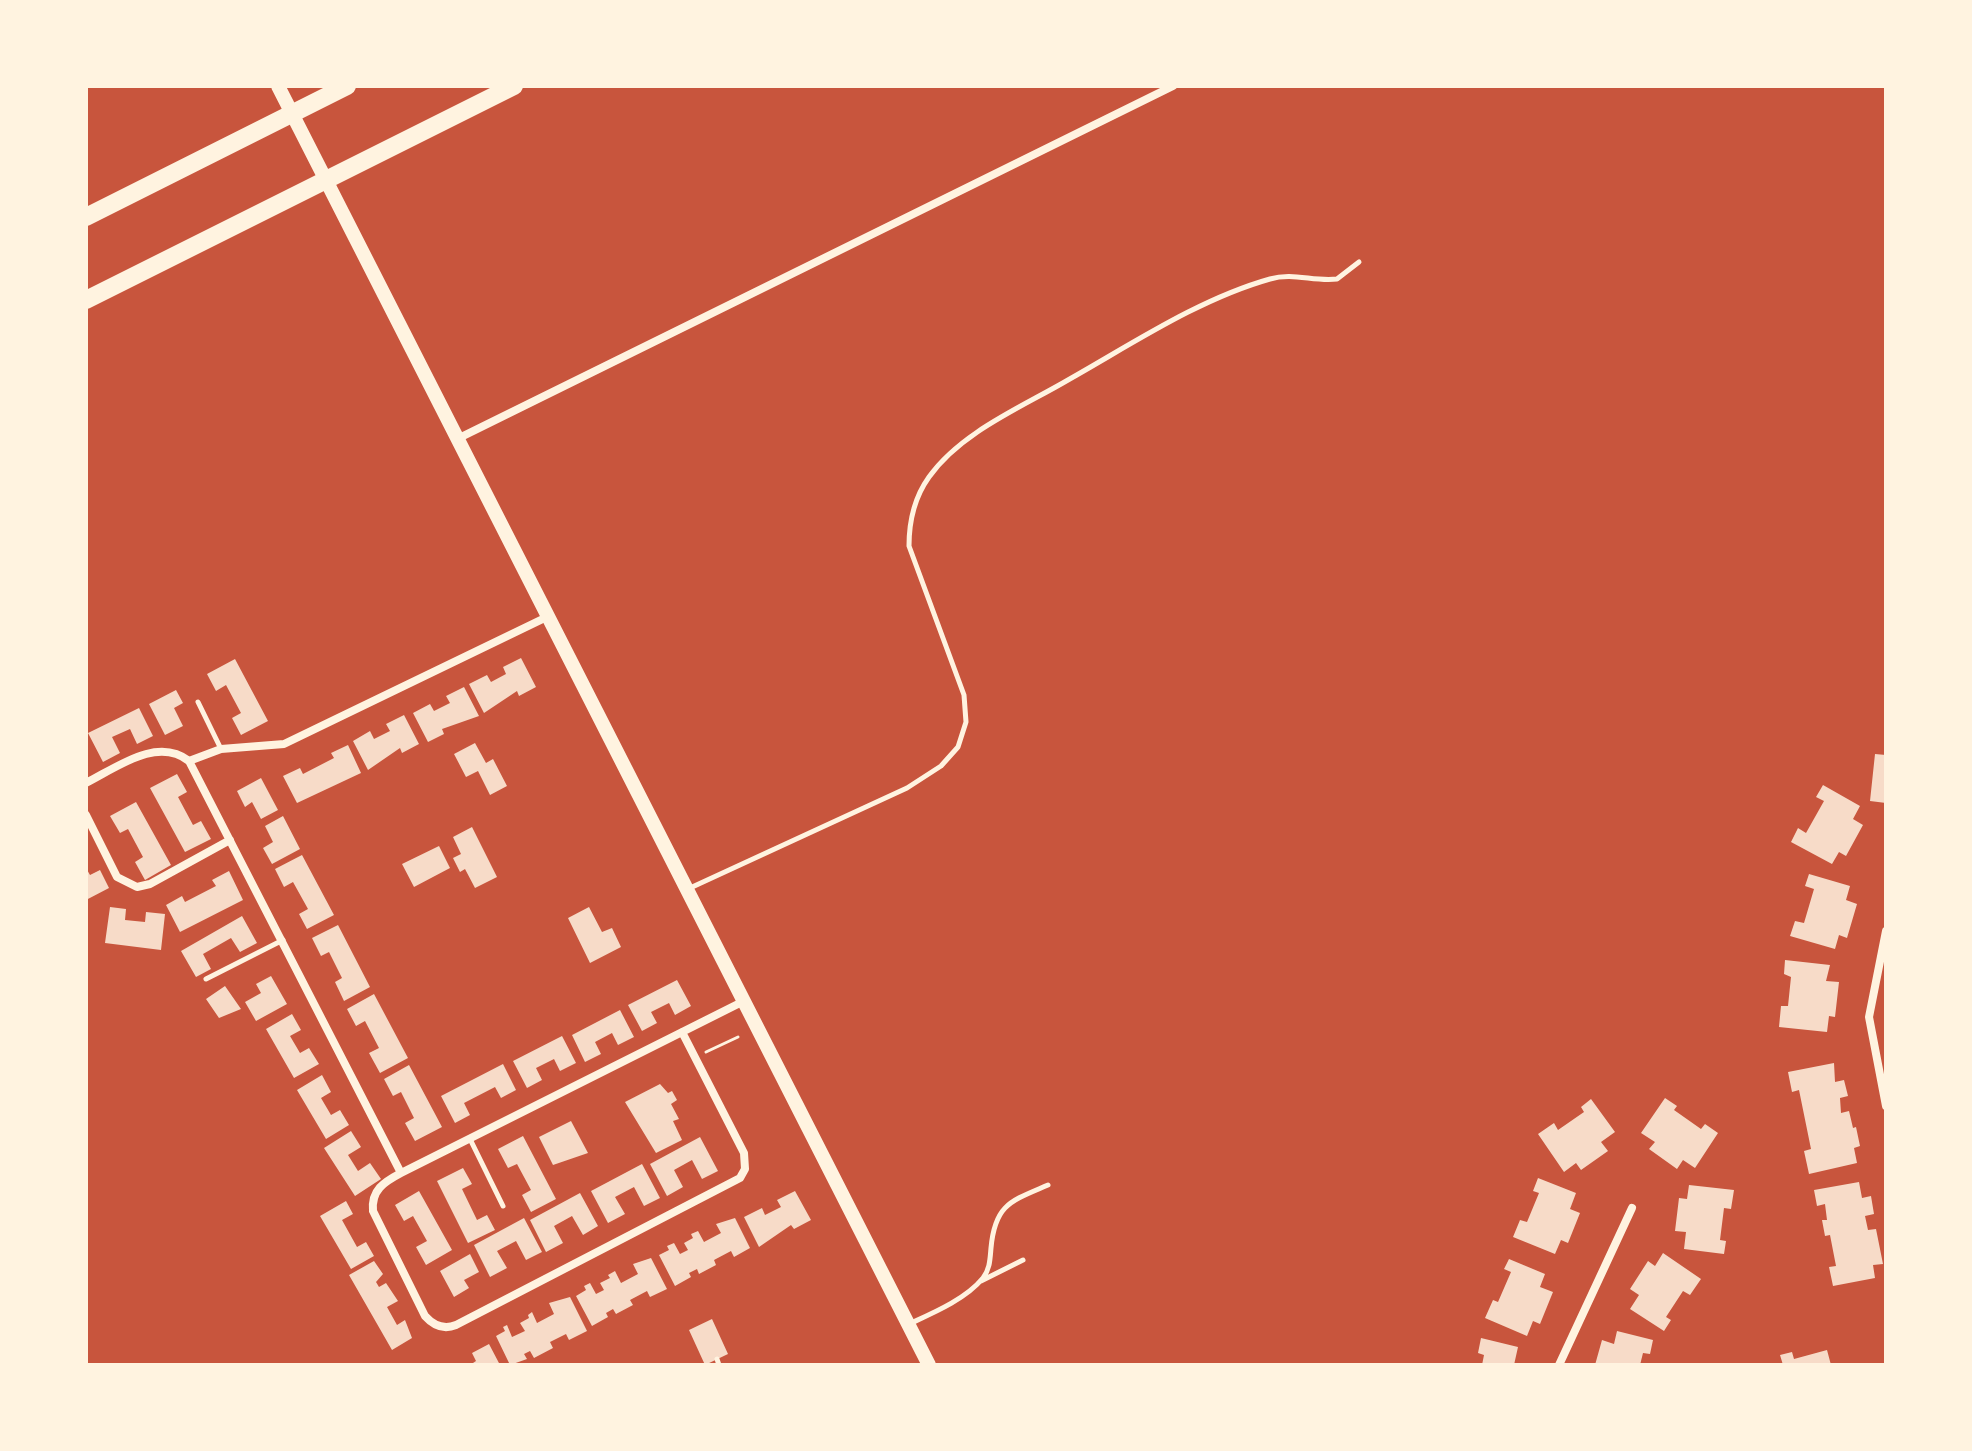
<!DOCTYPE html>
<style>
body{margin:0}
#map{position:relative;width:1972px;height:1451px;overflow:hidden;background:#c8553d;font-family:Commissioner,sans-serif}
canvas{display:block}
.frame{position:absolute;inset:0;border:88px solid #fff3e0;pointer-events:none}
</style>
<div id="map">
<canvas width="1972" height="1451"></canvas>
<div class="frame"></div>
</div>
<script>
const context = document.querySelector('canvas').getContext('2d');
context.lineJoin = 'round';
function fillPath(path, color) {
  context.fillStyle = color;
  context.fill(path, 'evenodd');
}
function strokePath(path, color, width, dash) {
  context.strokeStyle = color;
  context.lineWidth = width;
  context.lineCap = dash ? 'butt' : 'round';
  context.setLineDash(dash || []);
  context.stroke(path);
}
const building = new Path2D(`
 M521 658 536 687 519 696 517 691 484 713 469 684 487 675 491 682 506 674 503 667Z
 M235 659 268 721 241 735 232 718 241 713 226 685 216 691 207 674Z
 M464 687 479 716 442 729 444 734 428 742 413 713 430 704 434 711 450 703 446 696Z
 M176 690 183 703 174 708 183 726 165 735 149 704Z
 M139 708 153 736 137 744 130 729 112 737 120 753 103 762 88 733Z
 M404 715 419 744 402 753 400 748 368 770 353 741 370 731 374 739 390 731 386 724Z
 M475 743 486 763 493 759 507 786 490 795 478 771 466 777 454 754Z
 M348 745 361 773 297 803 283 776 300 768 303 774 334 758 331 753Z
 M1875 754 1886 755V803L1870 801Z
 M177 774 187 792 178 797 193 825 201 821 211 839 185 852 150 788Z
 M261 778 278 810 261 819 252 802 245 807 237 791Z
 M1823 785 1860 806 1853 819 1863 825 1846 856 1839 852 1832 864 1791 842 1798 828 1806 833 1824 801 1816 797Z
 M136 802 171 865 145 880 135 862 143 857 128 829 120 833 110 816Z
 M283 816 300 849 272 864 263 848 273 842 265 826Z
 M472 827 497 877 475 888 465 869 460 872 453 858 461 854 453 837Z
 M439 846 450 868 414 887 402 864Z
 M302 855 334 915 307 929 299 914 308 909 293 882 284 887 275 869Z
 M86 868 90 875 100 870 109 888 86 900Z
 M229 871 243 900 180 932 166 905 182 896 185 902 216 886 212 880Z
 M1809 874 1850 886 1846 900 1857 904 1847 938 1839 935 1835 949 1790 936 1795 921 1804 923 1814 889 1805 886Z
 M110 907 126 909 125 920 145 922 146 912 165 914 161 950 105 943Z
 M589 907 602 932 612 928 621 947 590 963 568 918Z
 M242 916 257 943 240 952 231 938 203 954 211 969 196 977 181 951Z
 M338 925 370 987 344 1001 335 982 342 978 329 952 321 956 312 938Z
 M1785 960 1830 965 1826 981 1839 982 1835 1017 1829 1016 1827 1032 1779 1027 1781 1006H1788L1791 977 1784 974Z
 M271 976 287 1004 256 1021 245 1002 261 993 256 984Z
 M677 980 691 1006 675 1015 669 1003 651 1012 657 1023 642 1031 628 1005Z
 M225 986 241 1009 219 1018 206 999Z
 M374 994 408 1058 380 1073 369 1053 379 1048 365 1021 356 1026 347 1009Z
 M620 1010 634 1037 618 1045 612 1033 595 1042 601 1054 585 1062 572 1035Z
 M292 1014 301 1030 290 1036 300 1053 309 1048 319 1064 294 1078 266 1029Z
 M562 1036 576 1063 560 1071 554 1059 536 1068 542 1080 527 1088 513 1061Z
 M1834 1063 1835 1082 1844 1080 1848 1096 1840 1098 1841 1113 1849 1111 1853 1128 1856 1127 1860 1146 1854 1148 1857 1163 1809 1174 1804 1151 1811 1149 1799 1090 1792 1092 1788 1072Z
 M503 1064 516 1090 501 1098 495 1087 464 1103 470 1115 455 1123 441 1096Z
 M409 1065 442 1127 415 1141 405 1123 414 1118 401 1092 393 1096 384 1079Z
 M322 1075 331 1092 321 1098 331 1115 340 1110 349 1125 326 1139 297 1090Z
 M660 1084 668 1093 672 1091 677 1100 671 1104 679 1119 673 1121 682 1140 656 1153 625 1102Z
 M1665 1098 1677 1106 1674 1110 1701 1129 1705 1124 1718 1133 1695 1168 1683 1160 1677 1169 1649 1149 1655 1142 1641 1133Z
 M1591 1099 1615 1132 1601 1142 1608 1151 1581 1170 1576 1163 1564 1172 1538 1134 1554 1123 1558 1130 1584 1112 1581 1107Z
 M571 1121 588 1153 553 1165 539 1137Z
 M351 1131 361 1147 348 1155 358 1171 370 1163 381 1179 355 1196 324 1148Z
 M523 1136 556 1199 531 1212 522 1195 531 1190 517 1164 508 1168 498 1149Z
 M700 1137 718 1171 702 1179 692 1160 674 1170 683 1187 667 1196 650 1164Z
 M642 1164 660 1198 644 1206 634 1187 615 1197 625 1214 608 1223 591 1191Z
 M463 1168 472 1184 462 1189 477 1220 487 1215 495 1230 468 1243 437 1181Z
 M1538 1178 1576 1193 1570 1209 1580 1213 1568 1243 1561 1240 1555 1254 1513 1237 1520 1220 1527 1222 1539 1193 1533 1191Z
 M1859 1182 1862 1198 1871 1196 1874 1214 1865 1216 1868 1230 1876 1229 1883 1264 1873 1265 1875 1278 1833 1286 1829 1267 1836 1266 1830 1235 1825 1236 1822 1220H1827L1825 1204 1817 1206 1814 1190Z
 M1689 1185 1734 1190 1731 1209 1724 1208 1720 1240 1726 1241 1724 1254 1684 1249 1686 1232 1675 1231 1679 1198 1687 1199Z
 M419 1191 452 1250 426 1265 416 1247 427 1241 413 1216 404 1221 395 1205Z
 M795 1191 811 1220 794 1229 791 1225 759 1247 744 1217 762 1208 765 1215 781 1207 777 1200Z
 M580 1193 598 1226 583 1235 572 1216 554 1226 563 1243 546 1252 530 1220Z
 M346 1201 353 1214 342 1220 357 1247 366 1242 374 1256 351 1269 320 1216Z
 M524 1218 542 1252 526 1260 516 1241 497 1251 507 1268 490 1277 474 1245Z
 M735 1218 750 1248 734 1257 731 1251 714 1260 716 1265 699 1274 697 1269 689 1273 691 1277 675 1286 659 1255 669 1250 667 1246 674 1243 680 1254 688 1250 684 1243 693 1238 691 1234 698 1231 704 1242 721 1233 716 1224Z
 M1663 1253 1701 1279 1690 1295 1683 1291 1666 1317 1671 1320 1664 1331 1630 1309 1639 1295 1630 1289 1648 1261 1655 1266Z
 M470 1254 479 1272 464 1280 469 1288 454 1297 440 1271Z
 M651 1258 667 1289 650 1297 647 1291 630 1300 633 1305 616 1314 613 1309 606 1313 608 1317 592 1326 576 1296 586 1290 584 1286 590 1283 596 1294 604 1290 600 1283 610 1278 608 1275 615 1271 621 1283 638 1274 633 1264Z
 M1509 1259 1545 1274 1540 1287 1553 1292 1540 1324 1533 1321 1527 1336 1485 1318 1493 1300 1498 1302 1511 1272 1504 1269Z
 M374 1261 383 1274 376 1282 379 1287 386 1283 398 1301 387 1307 397 1325 405 1320 412 1338 392 1350 349 1275Z
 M570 1297 587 1331 569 1340 566 1334 550 1342 553 1348 534 1358 530 1351 524 1354 527 1359 510 1365 496 1336 505 1331 503 1327 507 1325 512 1337 525 1331 520 1323 529 1318 528 1315 532 1312 537 1323 554 1314 549 1303Z
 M712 1319 728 1354 705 1365 689 1330Z
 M1617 1331 1653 1340 1650 1354 1643 1353 1640 1365H1595L1602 1340 1614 1344Z
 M1481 1338 1518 1347 1514 1365H1482L1484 1355 1478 1353Z
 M489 1344 500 1365H470L476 1361 472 1353Z
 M1827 1350 1831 1365H1783L1780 1355 1792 1352 1794 1359Z`);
const path = new Path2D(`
 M706 1052 738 1037`);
const service = new Path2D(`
 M198 702 221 749
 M690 888 907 788 941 766 958 747 966 722 964 695 909 546C909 521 914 498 929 477 961 432 1022 407 1068 380 1132 344 1199 299 1270 279 1293 272 1314 282 1337 279L1359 262
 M206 979 283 940
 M470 1139 503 1206
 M981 1281 1023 1260
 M909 1324C933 1313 966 1299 983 1278 990 1269 990 1259 991 1248 995 1204 1011 1201 1048 1185
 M717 1359 719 1365`);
const minor = new Path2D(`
 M457 439 1173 86
 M189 761 401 1173C384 1182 371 1190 373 1211L425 1316C434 1326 444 1330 456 1325L740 1178 745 1169 744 1153 682 1032
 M86 783C116 768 157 736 189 761L221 749 284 744 549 616
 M86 815 117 877 137 887 150 884 230 840
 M1886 931 1869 1017 1886 1106
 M401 1173 744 1001
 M1559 1365 1632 1208`);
const secondary = new Path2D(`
 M278 86 929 1365`);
const motorway = new Path2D(`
 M86 217 347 86
 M86 300 514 86`);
fillPath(building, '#f7dbc8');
strokePath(path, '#fff3e0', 3);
strokePath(service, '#fff3e0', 5);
strokePath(minor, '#fff3e0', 8);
strokePath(secondary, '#fff3e0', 14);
strokePath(motorway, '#fff3e0', 18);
</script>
